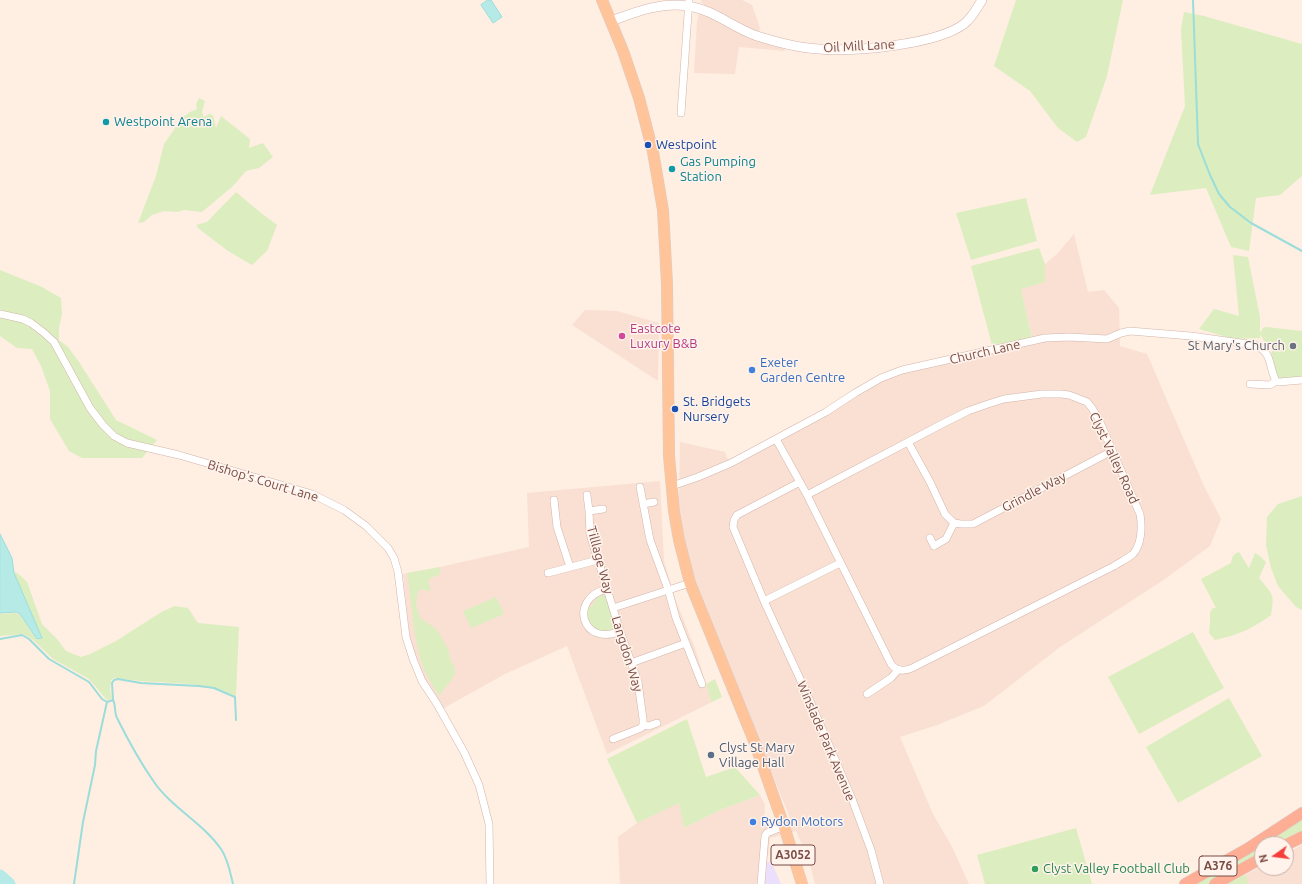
<!DOCTYPE html>
<style>
body{margin:0}
#map{position:relative;width:1302px;height:884px;overflow:hidden;background:#ffeee2;font-family:Ubuntu,sans-serif}
canvas{display:block}
.north{position:absolute;left:1254px;top:836px;width:40px;height:40px;box-sizing:border-box;background:#fff3eb;border:1px solid #c9b1a9;border-radius:50%;rotate:256deg;font-size:11px;font-weight:700;line-height:16px;text-align:center;color:#794d46}
.north::after{content:'';display:block;margin:auto;width:14px;height:18px;background:#f53e3b;clip-path:polygon(50% 0,100% 100%,50% 72%,0 100%)}
</style>
<div id="map">
<canvas width="1302" height="884"></canvas>
<div class="north">N</div>
</div>
<script>
const context = document.querySelector('canvas').getContext('2d');
context.lineJoin = 'round';
function fillPath(path, color) {
  context.fillStyle = color;
  context.fill(path, 'evenodd');
}
function strokePath(path, color, width, dash) {
  context.strokeStyle = color;
  context.lineWidth = width;
  context.lineCap = dash ? 'butt' : 'round';
  context.setLineDash(dash || []);
  context.stroke(path);
}
function drawText(font, color, halo, rows, align = 'center') {
  context.font = font + ' Ubuntu,sans-serif';
  context.lineWidth = 3;
  context.setLineDash([]);
  context.textBaseline = 'middle';
  context.strokeStyle = halo;
  context.fillStyle = color;
  for (const [text, x, y, turn = 0] of rows) {
    context.save();
    context.translate(x, y);
    context.rotate((+turn || 0) * Math.PI / 180);
    context.textAlign = isNaN(turn) ? turn : align;
    if (halo) context.strokeText(text, 0, 0);
    context.fillText(text, 0, 0);
    context.restore();
  }
}
const residential = new Path2D(`
 M701 0H742L752 5 760 28 757 38 785 47V51L739 47 735 74 694 73 697 21 699 14H706L709 9 701 2Z
 M1074 234 1088 292 1104 290 1119 308 1120 346 1147 354 1204 486 1221 519 1210 546 1162 581 1060 647 984 706 937 725 900 737 933 814 951 845 969 884H815L810 864 796 831 770 838 765 884H620L618 837 637 823 679 802 684 828 720 810 760 795 765 805 764 824 793 825 697 591 685 542 679 501 680 442 725 452 727 458 737 463 743 461 805 427 884 380 901 374 1032 338 1021 289 1045 277V264L1057 254Z
 M585 310 617 311 659 323 658 381 572 325Z
 M660 481 664 561 676 601 696 651 711 701 710 703 607 754 567 646 505 674 444 708 420 673 410 640 403 574 440 567 529 547 527 493Z
 M1302 845V884H1247L1245 875 1262 866V868H1286V853Z`);
const education = new Path2D(`
 M767 862 772 863 781 884H765Z`);
const green = new Path2D(`
 M1016 0H1123L1107 76 1086 137 1077 142 1058 128 1030 91 994 66Z
 M1184 12 1204 16 1302 44V176L1280 195 1256 198 1249 251 1231 247 1206 188 1150 195 1185 106 1181 29Z
 M199 98 205 101 202 112 204 117 209 114 213 115 216 128 221 116 250 139 249 148 263 143 273 157 259 168 246 171 233 186 202 212 184 210 178 212 164 211 152 215 144 222 138 223 156 176 164 144 182 118 190 112 197 109 196 104Z
 M236 192 261 213 277 225 267 251 252 265 228 251 199 229 196 225 207 222Z
 M1026 198 1037 241 971 260 956 213Z
 M1039 248 1045 264V282L1021 289 1032 338 992 345 971 266Z
 M1233 255 1248 257 1260 317V333L1263 328 1266 327 1302 331V379L1277 380 1271 356 1273 344C1266 343 1263 342 1261 334L1260 338 1233 339 1199 329 1214 309 1239 316Z
 M0 270 42 287 61 298 62 314 59 328V340L68 347 79 362 116 420 157 440 142 458H82L69 451 50 419V391L41 366 32 349 17 348 0 336Z
 M1302 496V610L1296 607 1278 586 1271 568 1266 545 1267 517 1278 504Z
 M1239 552 1249 568 1255 553 1260 556 1266 562 1259 578C1272 594 1275 593 1271 615 1252 629 1238 635 1215 640L1209 633 1210 622V612L1213 608H1216L1201 579 1231 563C1232 557 1233 554 1239 552Z
 M440 567V574C436 577 432 576 428 581L430 587V592L422 589 418 591 416 605 420 618 435 628 441 636 448 649 451 662 453 664 455 669V674L452 679 439 696C434 688 429 680 425 671 412 640 413 605 407 573Z
 M15 572 21 576 27 582 42 624 57 639 66 651 81 657 90 654 116 641 163 611 175 606 188 608 198 623 239 627 236 696C209 683 187 684 158 682 143 682 129 679 114 678L111 680 110 690 112 698 109 700 106 699 89 679 53 659 32 639 23 634 0 636V614L15 613 20 615 37 640 42 638 14 573Z
 M600 594H605L616 630 598 632 587 622V606L591 607Z
 M496 597 504 614 471 628 463 611Z
 M1193 632 1224 688 1139 734 1108 677Z
 M715 679 722 697 710 703 711 701 706 684Z
 M1229 698 1262 756 1178 803 1146 747Z
 M687 719 706 777 735 767 760 795 720 810 684 828 679 803 637 823 607 759Z
 M1302 818V834L1282 844H1263Z
 M1076 828 1092 884H985L977 855Z
 M1262 844V855L1210 884H1194Z
 M1246 874 1248 884H1226L1245 875Z`);
const water = new Path2D(`
 M488 0H491L502 17 493 23 481 5Z
 M0 534 12 558 14 573 42 638 37 639 20 614 16 612 0 613Z`);
const stream = new Path2D(`
 M1193 0 1198 144 1210 175 1219 194 1230 207 1251 223 1302 251
 M0 639 22 635 29 639 49 659 89 682 102 699 107 702 113 700C116 705 114 712 117 718 128 740 140 762 154 782 172 808 203 823 221 849 228 859 230 872 233 884
 M113 700 112 683 114 680 118 679 141 683 199 686 214 688 235 697 236 720
 M74 884 83 822 95 765 96 751 107 702`);
const river = new Path2D(`
 M0 876 9 884`);
const minor = new Path2D(`
 M681 113 689 0
 M0 314 23 319 31 323 43 332 54 342 90 408 103 425 114 436 127 443 179 455 312 494 344 510 366 526 388 548 394 558 398 572 406 637 413 659 422 681 437 704 464 752 479 785 489 824 490 884
 M1250 384 1270 385 1276 381
 M776 439 807 495 891 664C898 673 907 671 916 666L1114 566C1120 562 1127 559 1133 554 1142 544 1142 526 1140 514L1099 420 1092 408 1087 402 1077 398 1069 395 1061 394H1042L1004 399 988 404 968 411 942 424 807 495
 M908 442 930 482 945 514 954 523 961 524H973L1112 451
 M800 482 737 515 734 520 733 527 764 601 807 694 852 799 871 850 880 884
 M672 486 698 477 731 463 826 412 855 393 881 378 902 370 1045 338 1069 337 1107 339 1121 333 1130 331 1191 336 1255 345C1273 353 1268 365 1276 381L1279 382 1302 380
 M640 487 650 540 668 589 676 618 702 684
 M587 495 589 511 603 509
 M554 500 557 527 570 567
 M643 504 654 502
 M589 511 590 534 620 631 638 682 643 719V725L641 728 613 739
 M930 538 934 546 946 539 954 523
 M548 573 598 560
 M607 589C568 598 582 648 620 631
 M764 601 840 563
 M613 608 690 583
 M631 663 686 643
 M867 694 891 678 898 670
 M643 725 649 726 657 723
 M761 884 765 836 767 833 784 826`);
const tertiary = new Path2D(`
 M611 21C636 12 660 2 687 6 713 9 733 28 757 36 776 42 799 48 819 49 853 52 936 45 964 24 972 18 977 8 982 0`);
const primary = new Path2D(`
 M602 0 623 51 639 98 653 152 663 210 667 284 669 456 674 511 679 540 690 583 754 741 784 826 802 884`);
const trunk = new Path2D(`
 M1286 845 1302 837
 M1185 884 1247 849 1302 813
 M1215 884 1262 858`);
const markers = [
 [106,122,4,"#0f9aa8"],
 [648,145,4,"#1a4fb4"],
 [672,169,4,"#0f9aa8"],
 [622,336,4,"#d1479c"],
 [1293,346,4,"#6b7280"],
 [752,370,4,"#3f7fe0"],
 [675,409,4,"#1a4fb4"],
 [711,755,4,"#5c6f8a"],
 [753,822,4,"#3f7fe0"],
 [1035,869,4,"#2e9e5b"]
];
const shields = [
 [793,855,44],
 [1218,866,38]
];
const shieldNames = [
 ["A3052",793,855],
 ["A376",1218,866]
];
const streetNames = [
 ["Oil Mill Lane",859,46,-3],
 ["Church Lane",985,352,-13],
 ["Clyst Valley Road",1114,458,65],
 ["Bishop's Court Lane",263,481,17],
 ["Grindle Way",1034,492,-28],
 ["Tilllage Way",600,560,75],
 ["Langdon Way",627,654,73],
 ["Winslade Park Avenue",826,741,67]
];
const cultureNames = [
 ["Westpoint Arena",114,122],
 ["Gas Pumping",680,162],
 ["Station",680,177]
];
const transitNames = [
 ["Westpoint",656,145],
 ["St. Bridgets",683,402],
 ["Nursery",683,417]
];
const hotelNames = [
 ["Eastcote",630,329],
 ["Luxury B&B",630,344]
];
const worshipNames = [
 ["St Mary's Church",1285,346]
];
const shopNames = [
 ["Exeter",760,363],
 ["Garden Centre",760,378],
 ["Rydon Motors",761,822]
];
const serviceNames = [
 ["Clyst St Mary",719,748],
 ["Village Hall",719,763]
];
const leisureNames = [
 ["Clyst Valley Football Club",1043,869]
];
fillPath(residential, '#f9e0d3');
fillPath(education, '#ebdffb');
fillPath(green, '#dceebf');
fillPath(water, '#b5eae7');
strokePath(water, '#9addda', 1);
strokePath(stream, '#9addda', 2);
strokePath(river, '#b5eae7', 13);
strokePath(minor, '#d3b4aa', 8);
strokePath(tertiary, '#d3b4aa', 10);
strokePath(primary, '#d9cdcb', 12);
strokePath(trunk, '#d9cdcb', 12);
strokePath(minor, '#fff', 7);
strokePath(tertiary, '#fff', 9);
strokePath(primary, '#ffc499', 11);
strokePath(trunk, '#ffae96', 11);
for (const [x, y, r, color] of markers) {
  const dot = new Path2D();
  dot.arc(x, y, r, 0, 2 * Math.PI);
  context.fillStyle = color;
  context.fill(dot);
  strokePath(dot, '#fff3eb', 1.5);
}
for (const [x, y, w] of shields) {
  const box = new Path2D();
  box.roundRect(x - w / 2, y - 10, w, 20, 3);
  context.fillStyle = '#fff3eb';
  context.fill(box);
  strokePath(box, '#794d46', 1);
}
drawText('bold 12px', '#794d46', null, shieldNames);
drawText('13px', '#794d46', '#fff3eb', streetNames);
drawText('13px', '#0d838f', '#fff3eb', cultureNames, 'left');
drawText('13px', '#164399', '#fff3eb', transitNames, 'left');
drawText('13px', '#b23c85', '#fff3eb', hotelNames, 'left');
drawText('13px', '#5b616d', '#fff3eb', worshipNames, 'right');
drawText('13px', '#366cbe', '#fff3eb', shopNames, 'left');
drawText('13px', '#4e5e75', '#fff3eb', serviceNames, 'left');
drawText('13px', '#27864d', '#fff3eb', leisureNames, 'left');
</script>
